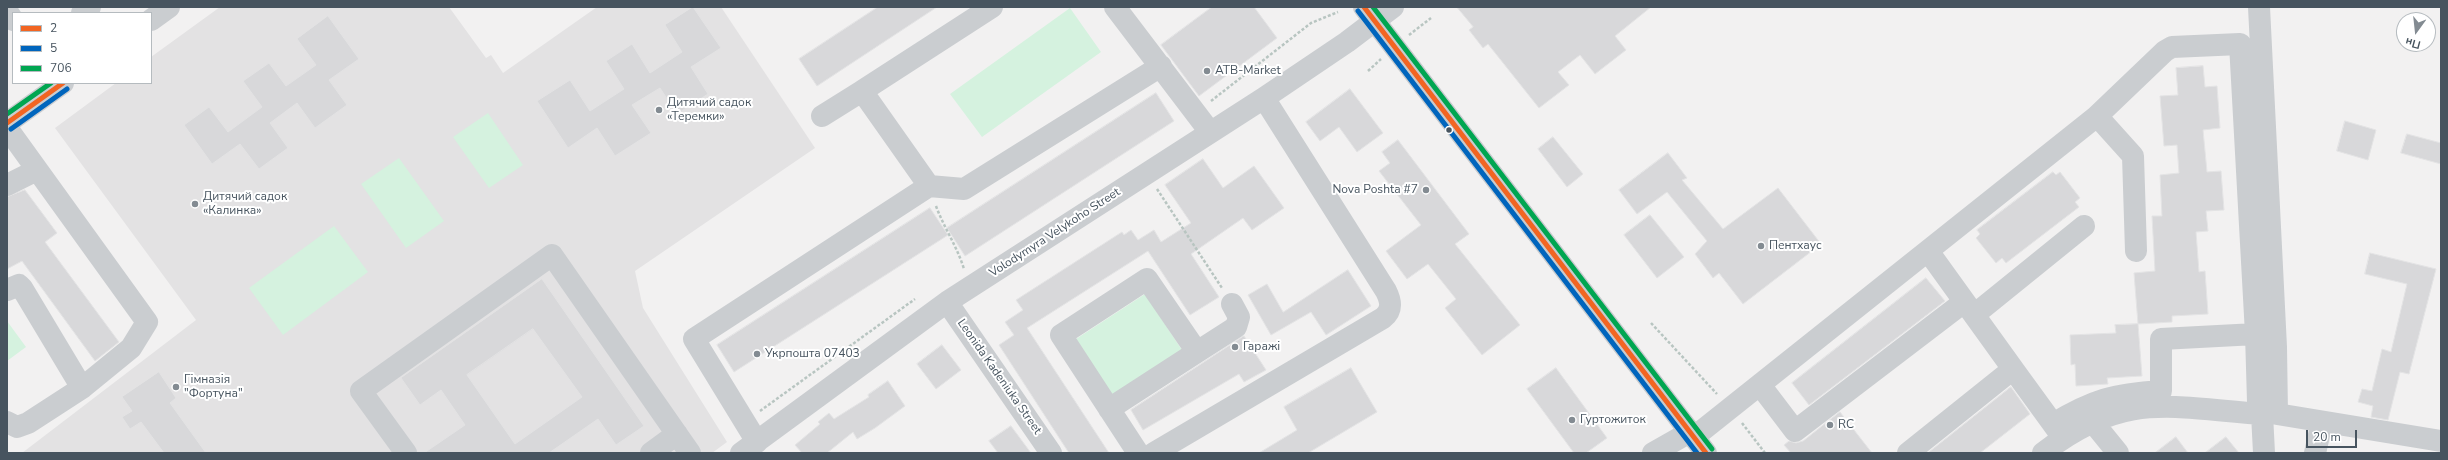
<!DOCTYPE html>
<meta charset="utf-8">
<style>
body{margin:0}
#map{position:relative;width:2448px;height:460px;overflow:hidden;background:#f2f1f1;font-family:"Nunito Sans",sans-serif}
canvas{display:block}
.frame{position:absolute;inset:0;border:8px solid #47545f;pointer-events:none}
.legend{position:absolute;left:12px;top:12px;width:140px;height:72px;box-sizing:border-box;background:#fff;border:1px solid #b5bbbf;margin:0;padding:5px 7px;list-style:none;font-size:12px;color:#47545f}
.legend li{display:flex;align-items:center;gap:8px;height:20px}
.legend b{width:20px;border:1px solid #b5bbbf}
.north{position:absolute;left:2396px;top:12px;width:40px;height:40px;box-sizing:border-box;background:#fff;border:1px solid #b5bbbf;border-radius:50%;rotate:195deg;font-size:11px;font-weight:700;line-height:16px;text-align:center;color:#47545f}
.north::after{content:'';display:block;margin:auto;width:14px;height:18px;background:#838b92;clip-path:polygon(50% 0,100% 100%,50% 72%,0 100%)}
.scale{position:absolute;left:2306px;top:430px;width:51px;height:18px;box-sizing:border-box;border:2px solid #47545f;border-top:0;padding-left:5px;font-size:12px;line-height:14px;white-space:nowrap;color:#47545f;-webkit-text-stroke:3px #fff;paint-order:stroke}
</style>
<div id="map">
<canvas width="2448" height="460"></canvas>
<div class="frame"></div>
<ul class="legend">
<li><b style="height:5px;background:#f26522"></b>2</li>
<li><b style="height:5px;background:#0065bd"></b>5</li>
<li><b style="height:5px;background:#00a651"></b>706</li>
</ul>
<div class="north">Пн</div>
<div class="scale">20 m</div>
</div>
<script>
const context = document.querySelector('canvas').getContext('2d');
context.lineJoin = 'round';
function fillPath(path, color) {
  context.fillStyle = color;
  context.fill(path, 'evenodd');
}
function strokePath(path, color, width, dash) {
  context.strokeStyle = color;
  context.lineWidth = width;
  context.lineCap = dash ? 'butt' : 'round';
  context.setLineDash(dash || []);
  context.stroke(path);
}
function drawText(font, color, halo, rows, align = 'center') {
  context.font = font + ' "Nunito Sans",sans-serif';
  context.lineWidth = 4;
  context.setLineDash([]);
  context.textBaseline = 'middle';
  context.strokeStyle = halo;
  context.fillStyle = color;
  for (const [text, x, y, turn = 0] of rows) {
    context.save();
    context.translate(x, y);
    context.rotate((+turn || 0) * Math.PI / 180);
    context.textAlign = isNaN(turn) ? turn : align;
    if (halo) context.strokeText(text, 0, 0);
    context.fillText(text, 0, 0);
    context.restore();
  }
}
const education = new Path2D(`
 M220 7H449L486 58 491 55 503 73 597 7H721L815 148 635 271 643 308 727 442 712 453H22L196 320 55 128 116 83H151V57Z`);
const green = new Path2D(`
 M1070 8 1101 52 982 137 950 94Z
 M488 113 523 165 489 188 453 137Z
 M399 158 444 221 406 248 361 184Z
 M334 226 368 272 283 335 249 288Z
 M1145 294 1182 350 1112 395 1076 339Z
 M7 321 26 347 7 361Z`);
const building = new Path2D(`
 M693 7 721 48 691 67 708 94 677 114 660 88 632 105 651 133 615 156 597 128 568 148 537 101 570 80 590 111 624 89 606 61 632 44 650 73 682 52 665 25Z
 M878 7H937L817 86 799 59Z
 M1212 7H1254L1277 38 1199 96 1161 45Z
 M1457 7H1651L1615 36 1626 50 1595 74 1580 55 1558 72 1569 85 1539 108 1488 44 1483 48 1469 30 1473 27Z
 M328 16 359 59 329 80 347 105 315 128 297 103 270 123 288 148 259 169 240 144 212 164 184 125 209 107 228 132 262 107 243 81 269 63 286 86 316 65 297 39Z
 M2203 66 2205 87 2217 86 2220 128 2203 130 2207 172 2221 171 2224 210 2206 211 2208 231 2196 232 2199 272 2205 271 2208 314 2172 316V322L2138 324 2134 273 2155 271 2152 216H2162L2160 175 2179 173 2177 145 2164 146 2160 96 2178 95 2176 68Z
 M1350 89 1383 133 1357 152 1339 127 1320 141 1306 122Z
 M1156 93 1174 121 965 256 947 228Z
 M2345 121 2376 130 2368 160 2337 151Z
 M2407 134 2441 143V164L2401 153Z
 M1553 137 1583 174 1567 187 1538 149Z
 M1398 140 1469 234 1455 244 1520 325 1482 355 1445 308 1456 299 1428 264 1407 279 1386 251 1421 225 1379 171 1390 163 1382 152Z
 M1668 153 1687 178 1682 180 1723 229 1778 188 1821 244 1743 304 1719 273 1713 278 1695 254 1707 241 1667 192 1637 214 1619 190Z
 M1203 159 1223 188 1254 166 1284 208 1252 230 1243 218 1191 254 1219 297 1190 315 1148 251 1027 328 1109 453H1069L999 345 1014 335 1005 322 1023 310 1016 300 1122 232 1124 235 1131 230 1138 240 1154 230 1161 242 1191 223 1165 185Z
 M2053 172 2056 175 2060 172 2080 198 2075 202 2079 207 2006 263 2002 258 1996 263 1976 238 1980 234 1977 230Z
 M25 190 57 233 45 242 119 342 95 361 22 261 7 269V197Z
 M930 208 948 235 734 372 717 345Z
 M1650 215 1684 257 1657 278 1624 235Z
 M2370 253 2436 269 2409 374 2400 372 2388 420 2371 417 2373 406 2358 402 2362 389 2372 391 2382 349 2391 352 2407 284 2365 274Z
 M1348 270 1371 306 1326 335 1311 312 1271 335 1248 295 1267 284 1283 312Z
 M1926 278 1945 301 1809 405 1792 383Z
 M542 279 644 426 616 445 598 419 549 453H424L465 425 441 390 420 405 401 378ZM533 329 582 397 515 444 467 375Z
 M2138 324 2142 376 2107 378 2108 384 2076 386 2075 364 2071 365 2070 335 2116 333 2115 325Z
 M1244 336 1266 370 1244 382 1239 374 1143 430 1131 410Z
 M942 345 961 370 936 389 917 364Z
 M1351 368 1377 412 1308 453H1259L1297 430 1284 407Z
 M1556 368 1607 438 1586 453H1574L1527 389Z
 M159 372 176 398 170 403 206 453H164L141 422 130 429 122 417 132 411 122 397Z
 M888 381 905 406 875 428 857 439 853 432 827 453H802L795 445 820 424 818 422 829 413 834 419 869 397 868 395Z
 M2011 387 2030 414 1980 453H1928Z
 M1840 412 1872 453H1791L1784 445 1789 441 1796 443 1803 441Z
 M1011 426 1031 453H998L989 441Z
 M2176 437 2188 453H2155Z
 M2226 437 2239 453H2205Z`);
const path = new Path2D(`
 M1409 35 1431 18
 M1368 71 1381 59
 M1211 101 1311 23 1338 12
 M1157 189 1222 288
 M936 206C944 228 957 246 964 269
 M1651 323 1717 394
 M760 411 915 299
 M1742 423 1765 453`);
const minor = new Path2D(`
 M1115 7 1210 132
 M2259 7 2276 347 2277 414 2441 441
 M7 11 13 20
 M82 13 90 7
 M151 20 169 7
 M822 116 862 91
 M2097 116 2133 156 2136 251
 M7 123 63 83
 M7 128 147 322 131 348 82 388 28 423 17 427 7 422
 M7 185 37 170
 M929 186 862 91 992 7
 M1928 251 2013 369
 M7 290 19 285 22 288 82 388
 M947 302 1051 453
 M1974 315 2084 226
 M2256 334 2258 402
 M1197 352 1236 327 1239 317 1232 304
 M1760 385 1795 431 1964 302
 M1109 409 1197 352 1147 279 1061 335 1138 453
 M2092 421 2118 453
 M1694 437 2097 116 2165 51 2172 47 2240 44 2256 334 2161 339V391C2114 394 2093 400 2053 424
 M757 442 694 339 929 186 964 189 1161 66
 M406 453 361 391 552 255 690 453
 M651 453 677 434
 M741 453 947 302 1264 98 1347 42 1393 7
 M1154 453 1383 318C1393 310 1391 301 1386 291L1264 98
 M1653 453 1690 432
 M1908 453 2013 369 2061 435
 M2043 453C2123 391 2168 407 2262 414L2264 453
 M2315 453 2322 422`);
const major = new Path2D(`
 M1364 7 1706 453`);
const bus1 = new Path2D(`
 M1364 7 1706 453
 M7 123 63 83`);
const bus2 = new Path2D(`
 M1358 11 1697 453
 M11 129 67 89`);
const bus3 = new Path2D(`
 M1373 7 1712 449
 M7 114 51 83`);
const markers = [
 [1207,71,4,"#838b92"],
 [659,110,4,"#838b92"],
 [1449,130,3.5,"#47545f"],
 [1426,190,4,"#838b92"],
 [195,204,4,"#838b92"],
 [1761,246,4,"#838b92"],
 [1235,347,4,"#838b92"],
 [757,354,4,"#838b92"],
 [176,387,4,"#838b92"],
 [1572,420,4,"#838b92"],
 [1830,425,4,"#838b92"]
];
const poiNames = [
 ["ATB-Market",1215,71],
 ["Дитячий садок",667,103],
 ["«Теремки»",667,117],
 ["Nova Poshta #7",1418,190,"right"],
 ["Дитячий садок",203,197],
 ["«Калинка»",203,211],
 ["Пентхаус",1769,246],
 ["Гаражі",1243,347],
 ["Укрпошта 07403",765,354],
 ["Гімназія",184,380],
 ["\"Фортуна\"",184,394],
 ["Гуртожиток",1580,420],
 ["RC",1838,425]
];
const streetNames = [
 ["Volodymyra Velykoho Street",1055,233,-33],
 ["Leonida Kadeniuka Street",999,377,55]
];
fillPath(education, '#e3e2e3');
fillPath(green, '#d5f2df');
fillPath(building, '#d8d8da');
strokePath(building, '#e3e3e4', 1);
strokePath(path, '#b8c5c1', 2.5, [3, 2]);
strokePath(minor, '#cacdd0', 22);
strokePath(major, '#c7cbce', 22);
strokePath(bus1, '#f26522', 5);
strokePath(bus2, '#0065bd', 5);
strokePath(bus3, '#00a651', 5);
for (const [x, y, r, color] of markers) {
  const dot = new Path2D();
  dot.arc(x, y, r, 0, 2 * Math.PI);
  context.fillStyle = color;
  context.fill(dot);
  strokePath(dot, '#fff', 1.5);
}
drawText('12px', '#47545f', '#fff', poiNames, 'left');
drawText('12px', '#47545f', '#fff', streetNames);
</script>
